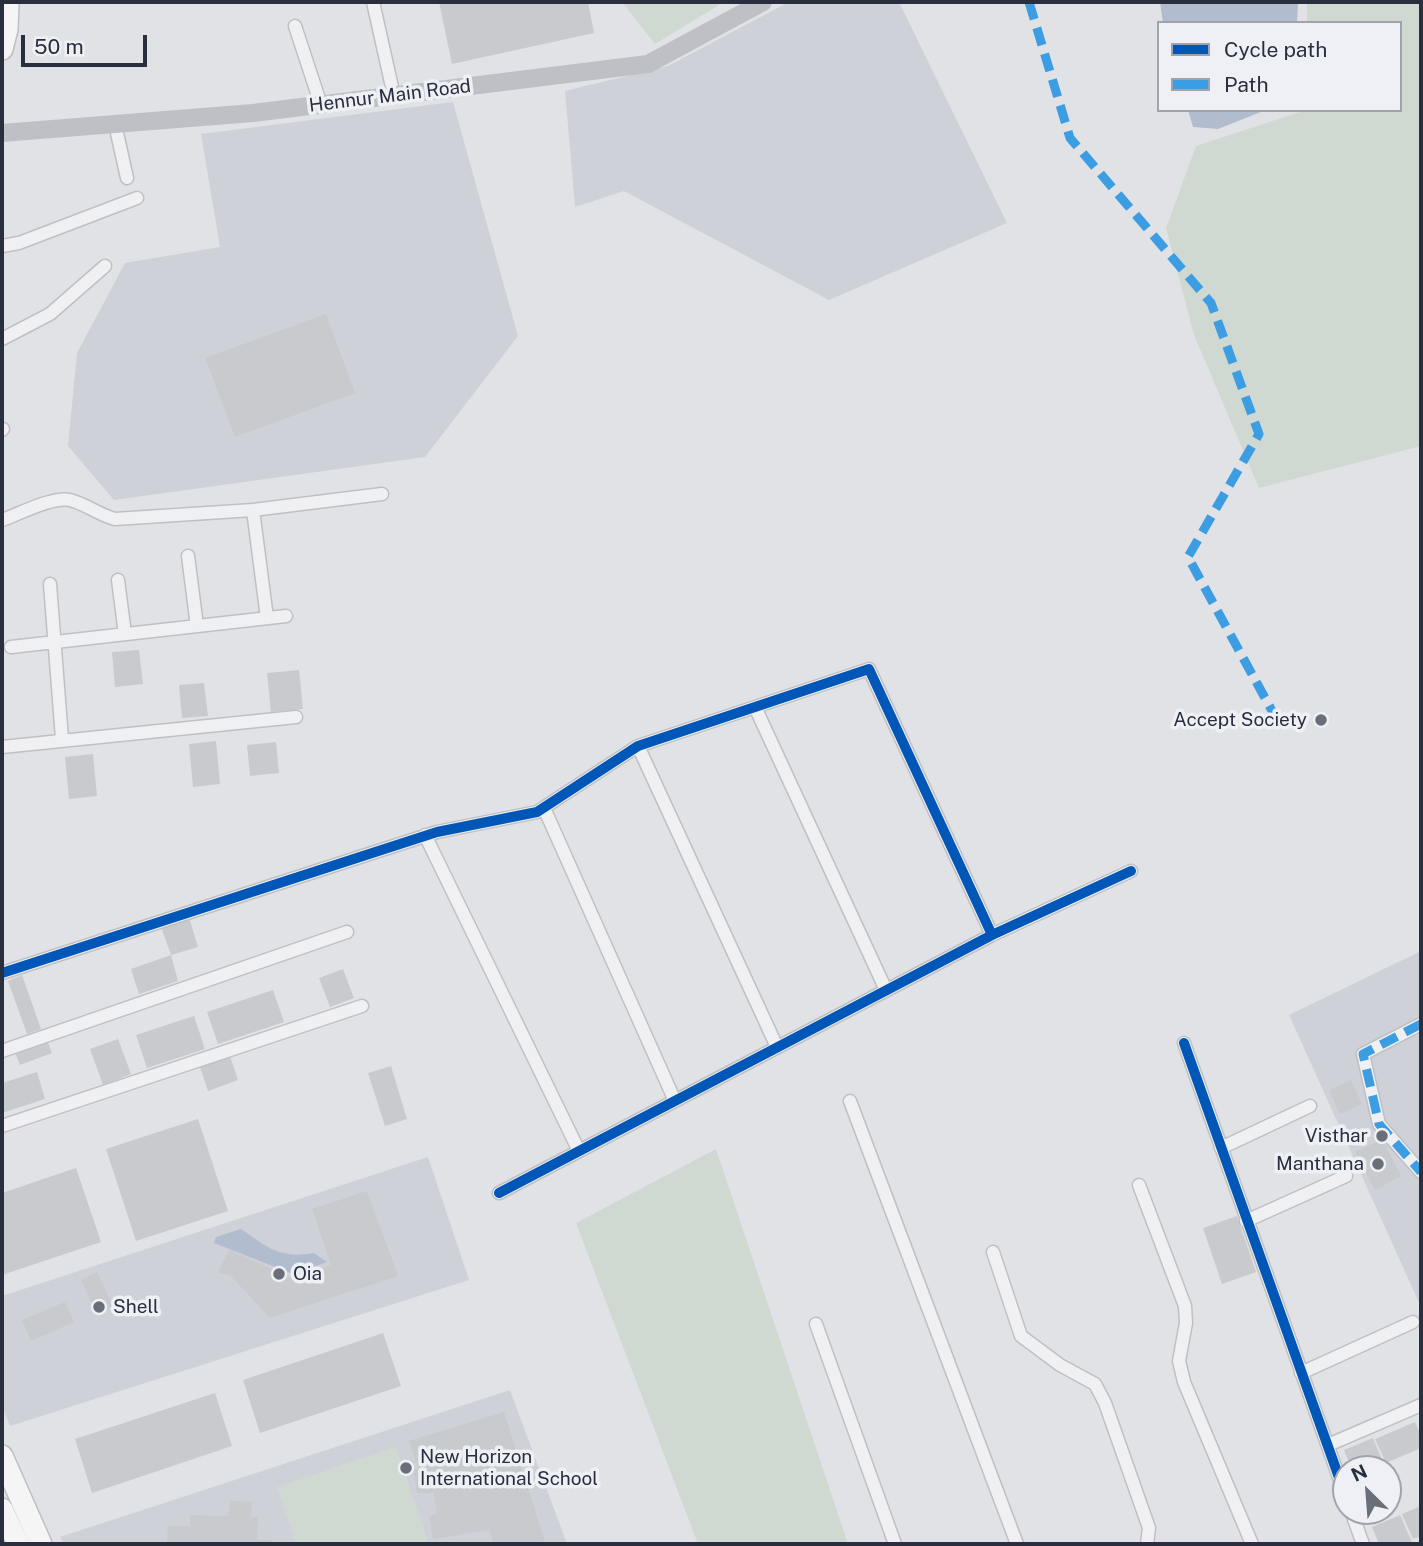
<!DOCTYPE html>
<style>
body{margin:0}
#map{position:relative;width:1423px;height:1546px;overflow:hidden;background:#e1e2e5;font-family:"Public Sans",sans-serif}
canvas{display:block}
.frame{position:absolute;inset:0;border:4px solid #292f3d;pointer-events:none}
.legend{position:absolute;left:1157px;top:21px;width:245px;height:91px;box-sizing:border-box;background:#eef0f5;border:2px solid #9fa3ab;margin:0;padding:9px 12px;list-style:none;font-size:21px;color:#292f3d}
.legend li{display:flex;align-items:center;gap:14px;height:35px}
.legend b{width:35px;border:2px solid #9fa3ab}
.north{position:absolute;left:1332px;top:1455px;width:70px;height:70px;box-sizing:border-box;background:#eef0f5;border:2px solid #9fa3ab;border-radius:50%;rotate:335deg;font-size:19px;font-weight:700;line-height:28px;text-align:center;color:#292f3d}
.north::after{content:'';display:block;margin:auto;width:24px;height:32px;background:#696e78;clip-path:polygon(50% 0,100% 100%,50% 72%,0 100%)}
.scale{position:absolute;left:21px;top:35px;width:126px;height:32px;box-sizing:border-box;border:4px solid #292f3d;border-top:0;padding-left:9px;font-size:21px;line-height:24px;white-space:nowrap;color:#292f3d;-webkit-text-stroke:5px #eef0f5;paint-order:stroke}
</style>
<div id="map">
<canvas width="1423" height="1546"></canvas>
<div class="frame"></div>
<ul class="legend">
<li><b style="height:9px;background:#0057b8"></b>Cycle path</li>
<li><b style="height:9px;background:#3d9de3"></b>Path</li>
</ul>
<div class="north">N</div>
<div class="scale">50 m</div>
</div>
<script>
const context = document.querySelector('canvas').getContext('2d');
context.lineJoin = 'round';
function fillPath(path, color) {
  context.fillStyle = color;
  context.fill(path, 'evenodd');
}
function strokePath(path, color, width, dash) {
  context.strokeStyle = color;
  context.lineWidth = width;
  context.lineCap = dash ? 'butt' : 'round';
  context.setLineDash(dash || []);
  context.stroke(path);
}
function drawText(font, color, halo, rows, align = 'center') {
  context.font = font + ' "Public Sans",sans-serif';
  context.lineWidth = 7;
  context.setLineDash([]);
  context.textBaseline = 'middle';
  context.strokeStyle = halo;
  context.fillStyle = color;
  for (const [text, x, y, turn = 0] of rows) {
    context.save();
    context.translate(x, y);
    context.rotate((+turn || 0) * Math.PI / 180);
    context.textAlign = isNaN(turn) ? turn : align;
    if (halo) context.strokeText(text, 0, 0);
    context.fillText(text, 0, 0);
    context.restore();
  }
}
const built = new Path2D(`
 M789 2H899L1007 223 829 300 624 191 575 207 565 91 668 66Z
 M453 102 518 336 425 457 114 500 68 446 77 353 125 263 220 247 201 134Z
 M1421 951V1307L1289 1015Z
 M428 1157 469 1280 10 1426 2 1406V1296Z
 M510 1390 567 1544H64L60 1537Z`);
const green = new Path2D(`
 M622 2H724L655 44Z
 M1307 2H1421V446L1259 488 1194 335 1166 228 1196 146 1306 110H1400V23H1307Z
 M716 1149 848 1544H698L576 1223Z
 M396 1447 429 1544H296L277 1487Z`);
const water = new Path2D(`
 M1160 2H1298L1297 23H1163Z
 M1188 110H1266L1218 129 1193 127Z
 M241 1229C268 1248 280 1259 314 1253L327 1262 293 1274 214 1243 216 1237Z`);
const building = new Path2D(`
 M439 2H588L594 33 452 64Z
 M326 314 355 393 235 437 205 358Z
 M139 650 143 684 115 687 112 652Z
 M299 670 303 709 271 712 267 673Z
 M204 683 208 716 182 718 179 685Z
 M216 741 220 784 193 787 189 744Z
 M276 742 279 773 250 776 247 745Z
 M93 754 97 796 69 799 65 757Z
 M188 914 198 947 171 955 160 924Z
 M171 955 178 981 139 994 131 969Z
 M343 969 354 998 330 1007 319 978Z
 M22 975 41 1029 27 1034 8 981Z
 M273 990 284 1022 218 1044 207 1012Z
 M194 1016 205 1049 147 1068 136 1035Z
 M46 1038 52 1053 20 1065 14 1050Z
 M118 1039 131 1074 103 1085 90 1049Z
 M230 1056 238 1080 208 1091 200 1067Z
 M391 1066 407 1119 385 1126 368 1073Z
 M37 1072 45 1099 2 1113V1083Z
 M1351 1080 1362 1104 1340 1114 1329 1090Z
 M198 1119 228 1211 136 1241 106 1149Z
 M1382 1139 1401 1176 1375 1190 1355 1152Z
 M76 1168 101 1242 2 1275V1193Z
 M367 1191 398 1276 270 1318 231 1276 218 1272 229 1250 292 1278 331 1265 312 1209Z
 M1237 1216 1256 1272 1222 1284 1203 1228Z
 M97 1272 113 1306 97 1314 81 1280Z
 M65 1302 74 1322 31 1341 22 1320Z
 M383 1333 401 1386 260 1433 243 1380Z
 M215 1393 232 1446 92 1493 75 1439Z
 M504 1412 545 1542 537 1544H494L489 1530 433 1539 429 1516 437 1514 433 1493H417L413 1468 419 1470 409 1441Z
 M1415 1422 1421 1436V1448L1386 1463 1375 1439Z
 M1373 1438 1385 1467 1380 1469H1352L1344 1450Z
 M230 1501 252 1502 251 1517H258L257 1540H272V1544H167L168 1526H190V1515L228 1516Z
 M1421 1506V1536L1413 1539 1402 1514Z
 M1400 1515 1412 1542 1407 1544H1379L1372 1527Z`);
const street = new Path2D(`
 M373 2 394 96
 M295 26 321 105
 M115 124 127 178
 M2 246 19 243 137 198
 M2 339 50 314 105 266
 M2 430 3 429
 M253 510 267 618
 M2 520C19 514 53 496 70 500 86 504 99 515 115 519L253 510 382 494
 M188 556 197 626
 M118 580 125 634
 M50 584 62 739
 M11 647 286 616
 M755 707 886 990
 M638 746 777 1047
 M2 747 296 717
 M544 808 675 1101
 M425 835 579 1151
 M2 973 437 832 537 812 638 746 869 669 992 935
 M1421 1024 1363 1054 1379 1124 1421 1172
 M1184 1043 1346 1497
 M2 1051 347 932
 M850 1101 1017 1544
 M2 1126 362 1006
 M1221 1148 1310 1106
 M1139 1185 1185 1306 1186 1323 1179 1361 1184 1382 1252 1544
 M499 1193 992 935 1131 871
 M1246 1221 1346 1176
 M993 1252 1021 1336 1060 1365 1095 1384 1105 1403 1149 1528 1147 1544
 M816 1324 895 1544
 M1301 1373 1413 1322
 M1328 1445 1421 1405
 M1351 1511 1363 1544`);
const secondary = new Path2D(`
 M2 133 253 113 648 64 763 2`);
const primary = new Path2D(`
 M2 49 7 29 8 2
 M2 1456 41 1544
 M2 1509 18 1544`);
const quiet = new Path2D(`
 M1029 2 1070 138 1211 303 1259 434 1188 557 1277 720
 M1421 1024 1363 1054 1379 1124 1421 1172`);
const cycleway = new Path2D(`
 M2 973 437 832 537 812 638 746 869 669 992 935
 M1184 1043 1346 1497
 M499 1193 992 935 1131 871`);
const markers = [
 [1321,720,7,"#696e78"],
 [1382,1136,7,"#696e78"],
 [1378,1164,7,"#696e78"],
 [279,1274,7,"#696e78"],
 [99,1307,7,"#696e78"],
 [406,1468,7,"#696e78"]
];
const streetNames = [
 ["Hennur Main Road",390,96,-7]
];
const poiNames = [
 ["Accept Society",1307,720],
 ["Visthar",1368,1136],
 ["Manthana",1364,1164],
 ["Oia",293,1274,"left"],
 ["Shell",113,1307,"left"],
 ["New Horizon",420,1457,"left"],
 ["International School",420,1479,"left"]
];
fillPath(built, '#cfd1d8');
fillPath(green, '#d0d9d1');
fillPath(water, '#b1bccf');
fillPath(building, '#c9cace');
strokePath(street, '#bfc0c3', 15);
strokePath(primary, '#bdbfc3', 24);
strokePath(street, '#f0f0f2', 12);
strokePath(secondary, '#bfc0c5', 18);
strokePath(primary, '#f5f5f6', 21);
strokePath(quiet, '#3d9de3', 9, [18, 9]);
strokePath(cycleway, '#0057b8', 10);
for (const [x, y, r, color] of markers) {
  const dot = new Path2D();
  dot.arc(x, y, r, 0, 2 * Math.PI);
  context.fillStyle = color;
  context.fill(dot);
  strokePath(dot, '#eef0f5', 2.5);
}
drawText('19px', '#292f3d', '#eef0f5', streetNames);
drawText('19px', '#292f3d', '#eef0f5', poiNames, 'right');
</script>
